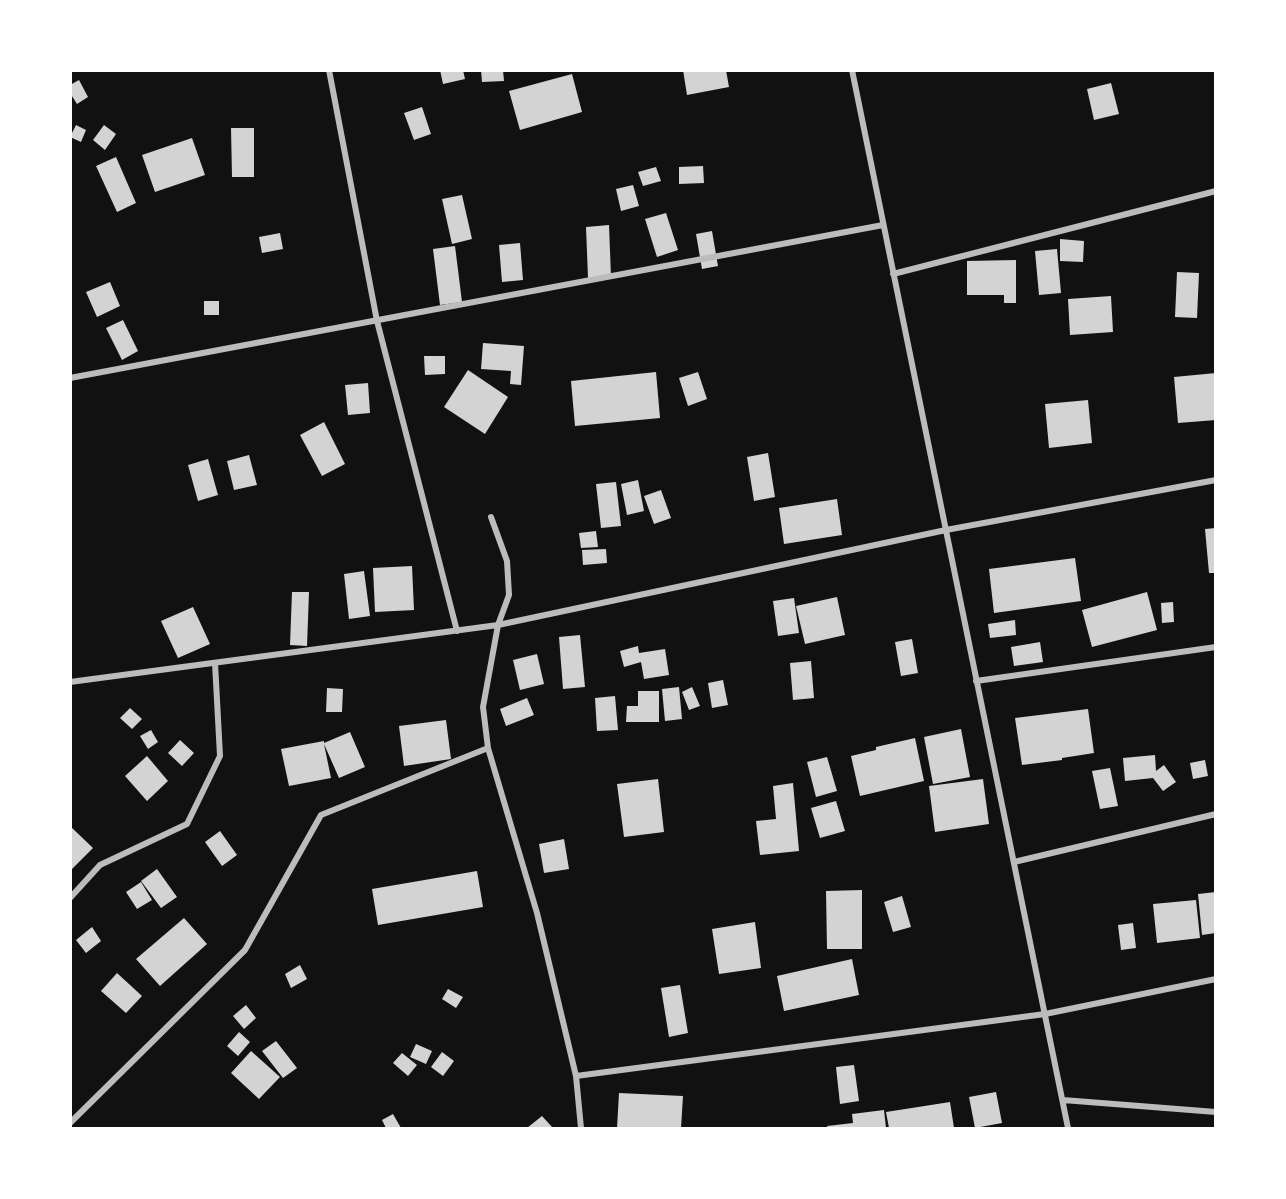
<!DOCTYPE html>
<style>
body{margin:0}
#map{position:relative;width:1286px;height:1199px;overflow:hidden;background:#111;font-family:"Open Sans",sans-serif}
canvas{display:block}
.frame{position:absolute;inset:0;border:72px solid #fff;pointer-events:none}
</style>
<div id="map">
<canvas width="1286" height="1199"></canvas>
<div class="frame"></div>
</div>
<script>
const context = document.querySelector('canvas').getContext('2d');
context.lineJoin = 'round';
function fillPath(path, color) {
  context.fillStyle = color;
  context.fill(path, 'evenodd');
}
function strokePath(path, color, width, dash) {
  context.strokeStyle = color;
  context.lineWidth = width;
  context.lineCap = dash ? 'butt' : 'round';
  context.setLineDash(dash || []);
  context.stroke(path);
}
const building = new Path2D(`
 M440 70H463L465 79 443 84Z
 M481 70H503L504 81 482 82Z
 M683 70H726L729 87 687 95Z
 M572 74 582 112 520 130 509 91Z
 M79 80 88 97 77 104 70 93V85Z
 M1111 83 1119 114 1094 120 1087 89Z
 M422 107 431 134 414 140 404 113Z
 M76 125 86 130 81 142 70 137Z
 M104 125 116 134 105 150 93 140Z
 M231 128H254V177H232Z
 M192 138 205 175 155 192 142 155Z
 M116 157 136 203 117 212 96 166Z
 M703 166 704 183 679 184V167Z
 M656 167 661 181 643 186 638 172Z
 M633 185 639 206 621 211 616 189Z
 M462 195 472 239 452 244 442 199Z
 M666 213 678 250 657 257 645 219Z
 M609 225 611 277 588 278 586 227Z
 M712 231 718 266 702 269 696 234Z
 M280 233 283 249 262 253 259 237Z
 M1060 239 1084 241 1083 262 1060 261Z
 M520 243 523 280 502 282 499 245Z
 M455 246 462 302 440 305 433 249Z
 M1057 249 1061 293 1039 295 1035 251Z
 M1016 260V303H1004V295H967V261Z
 M1177 272 1199 273 1197 318 1175 317Z
 M110 282 120 306 97 317 86 292Z
 M1111 296 1113 332 1070 335 1068 299Z
 M204 301H219V315H204Z
 M123 320 138 351 122 360 106 328Z
 M483 343 524 346 521 385 510 384 511 371 481 369Z
 M424 356H445V374L425 375Z
 M468 370 508 397 485 434 444 407Z
 M656 372 660 418 575 426 571 381Z
 M698 372 707 399 688 406 679 378Z
 M1216 373V420L1178 423 1174 377Z
 M368 383 370 413 348 415 345 385Z
 M1088 400 1092 443 1049 448 1045 404Z
 M324 422 345 464 322 476 300 435Z
 M768 453 775 497 754 501 747 457Z
 M249 455 257 485 234 490 227 461Z
 M208 459 218 495 198 501 188 465Z
 M638 480 644 511 627 515 621 484Z
 M616 482 621 526 601 528 596 484Z
 M661 490 671 518 654 524 644 496Z
 M837 499 842 535 784 544 779 508Z
 M1216 528V573H1209L1205 529Z
 M596 531 598 547 581 548 579 533Z
 M606 549 607 563 583 565 582 550Z
 M1075 558 1081 601 994 613 989 569Z
 M412 566 414 610 375 612 373 568Z
 M364 571 370 616 349 619 344 574Z
 M292 592H309L307 646 290 645Z
 M1147 592 1157 630 1092 647 1082 610Z
 M837 597 845 635 805 644 796 606Z
 M794 598 799 633 778 636 773 601Z
 M1173 602 1174 622 1162 623 1161 603Z
 M193 607 210 644 178 658 161 621Z
 M1015 620 1016 635 990 638 988 624Z
 M580 635 585 687 563 689 559 637Z
 M912 639 918 673 901 676 895 642Z
 M1040 642 1043 662 1014 666 1011 647Z
 M638 646 639 653 665 649 669 675 644 679 641 662 624 667 620 651Z
 M537 654 544 684 520 690 513 660Z
 M811 661 814 698 793 700 790 663Z
 M723 680 728 705 712 708 708 683Z
 M679 687 682 719 665 721 662 689Z
 M692 687 700 706 689 710 682 692Z
 M327 688 343 689 342 712H326Z
 M638 691H659V722H626L627 706H638Z
 M615 696 618 730 597 731 595 698Z
 M527 698 534 715 506 726 500 709Z
 M130 708 142 719 132 729 120 718Z
 M1088 709 1094 753 1062 758V760L1022 765 1015 718Z
 M446 720 451 759 404 766 399 726Z
 M961 729 970 777 933 784 924 737Z
 M151 730 158 742 148 749 140 736Z
 M350 732 365 767 339 778 324 744 331 778 289 786 281 749 324 741V743Z
 M915 738 924 781 860 796 851 756 876 750V747Z
 M180 740 194 753 182 766 168 753Z
 M1155 755 1156 771 1164 765 1176 782 1163 791 1153 778 1125 781 1123 758Z
 M147 756 168 781 147 801 125 776Z
 M827 757 837 791 816 797 807 762Z
 M1205 760 1208 776 1193 779 1190 763Z
 M1110 768 1118 806 1100 809 1092 771Z
 M658 779 664 832 624 837 617 784Z
 M983 779 989 824 935 832 929 786Z
 M793 783 799 851 760 855 756 821 776 819 773 786Z
 M836 801 845 831 820 838 811 808Z
 M70 826 93 848 72 869 70 867Z
 M220 831 237 855 222 866 205 842Z
 M564 839 569 869 544 873 539 844Z
 M157 869 177 897 161 908 141 881Z
 M477 871 483 907 378 925 372 889Z
 M141 882 152 900 137 909 126 892Z
 M862 890V949H827L826 891Z
 M1216 892V933L1202 935 1198 894Z
 M902 896 911 927 893 932 884 902Z
 M1196 900 1200 938 1157 943 1153 904Z
 M184 918 207 944 160 986 136 959Z
 M755 922 761 968 719 974 712 929Z
 M1133 923 1136 948 1121 950 1118 925Z
 M92 927 101 941 86 953 76 940Z
 M852 959 859 995 784 1011 777 976Z
 M300 965 307 979 291 988 285 974Z
 M117 973 142 996 126 1013 101 991Z
 M680 985 688 1033 669 1037 661 988Z
 M448 989 463 997 456 1008 442 999Z
 M246 1005 256 1018 244 1029 233 1016Z
 M239 1032 250 1042 238 1056 227 1046Z
 M276 1041 297 1068 283 1078 262 1051Z
 M416 1044 432 1051 426 1064 410 1057Z
 M251 1051 280 1077 259 1099 231 1073Z
 M442 1052 454 1061 443 1076 431 1067Z
 M402 1053 417 1065 408 1076 393 1063Z
 M854 1065 859 1101 840 1104 836 1067Z
 M996 1092 1002 1123 975 1128 969 1097Z
 M619 1093 683 1096 681 1128H617Z
 M950 1102 954 1128H889L886 1112Z
 M884 1110 886 1128H828L827 1126 853 1123 852 1114Z
 M393 1114 401 1128H386L382 1120Z
 M542 1116 553 1128H527Z`);
const minor = new Path2D(`
 M329 70 377 321 457 631
 M852 70 1068 1128
 M893 274 1216 191
 M70 378 883 225
 M491 517 507 561 509 595 498 625 483 707 488 748 537 913 576 1076 581 1128
 M976 681 1216 647
 M70 682 498 625 946 530 1216 480
 M1014 862 1216 814
 M70 898 100 865 187 824 220 756 215 663
 M576 1076 1045 1014 1216 979
 M1063 1100 1216 1112
 M70 1123 245 950 321 815 488 748`);
fillPath(building, '#d3d3d3');
strokePath(minor, '#bcbcbc', 6);
</script>
